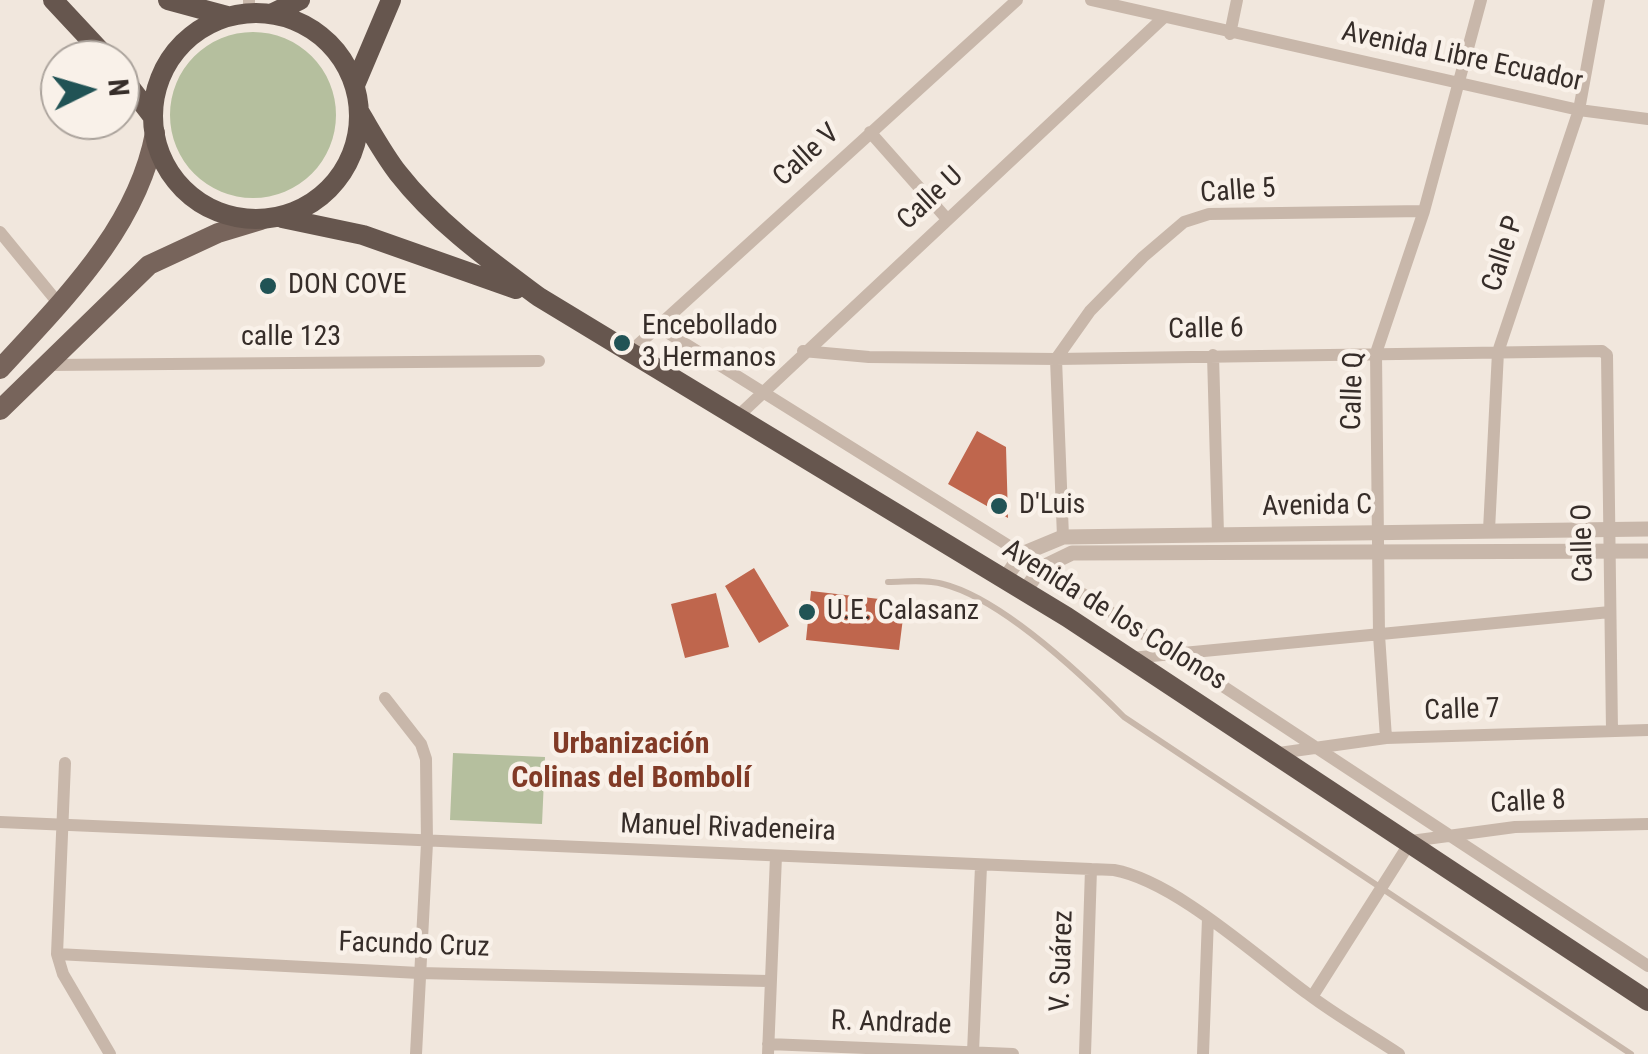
<!DOCTYPE html>
<meta charset="utf-8">
<style>
body{margin:0}
#map{position:relative;width:1648px;height:1054px;overflow:hidden;background:#f1e7dd;font-family:"Roboto Condensed",sans-serif}
canvas{display:block}
.north{position:absolute;left:40px;top:40px;width:100px;height:100px;box-sizing:border-box;background:#f9f1e9;border:2px solid #aba39c;border-radius:50%;rotate:85deg;font-size:28px;font-weight:700;line-height:40px;text-align:center;color:#362d29}
.north::after{content:'';display:block;margin:auto;width:35px;height:45px;background:#215355;clip-path:polygon(50% 0,100% 100%,50% 72%,0 100%)}
</style>
<div id="map">
<canvas width="1648" height="1054"></canvas>
<div class="north">N</div>
</div>
<script>
const context = document.querySelector('canvas').getContext('2d');
context.lineJoin = 'round';
function fillPath(path, color) {
  context.fillStyle = color;
  context.fill(path, 'evenodd');
}
function strokePath(path, color, width, dash) {
  context.strokeStyle = color;
  context.lineWidth = width;
  context.lineCap = dash ? 'butt' : 'round';
  context.setLineDash(dash || []);
  context.stroke(path);
}
function drawText(font, color, halo, rows, align = 'center') {
  context.font = font + ' "Roboto Condensed",sans-serif';
  context.lineWidth = 9;
  context.setLineDash([]);
  context.textBaseline = 'middle';
  context.strokeStyle = halo;
  context.fillStyle = color;
  for (const [text, x, y, turn = 0] of rows) {
    context.save();
    context.translate(x, y);
    context.rotate((+turn || 0) * Math.PI / 180);
    context.textAlign = isNaN(turn) ? turn : align;
    if (halo) context.strokeText(text, 0, 0);
    context.fillText(text, 0, 0);
    context.restore();
  }
}
const green = new Path2D(`
 M170 115a83 83 0 1 1 166 0a83 83 0 1 1-166 0Z
 M453 753 545 757 542 824 450 820Z`);
const building = new Path2D(`
 M977 431 1006 447 1008 518 948 484Z
 M754 568 789 626 759 643 725 586Z
 M811 591 905 602 899 650 806 640Z
 M716 593 729 647 685 658 671 604Z`);
const service = new Path2D(`
 M888 582C906 582 926 579 943 584 1002 599 1081 674 1124 717L1631 1054`);
const minor = new Path2D(`
 M1091 0 1579 110 1648 119
 M249 13V0
 M1230 34 1237 0
 M870 132 947 219
 M0 232 59 304
 M657 326 1022 554 1648 966
 M631 351 1017 0
 M803 351 869 357 1056 359 1602 351 1607 355 1612 731
 M1213 355 1218 534
 M47 365 539 361
 M736 418 1162 19
 M1489 530 1498 352 1579 110 1599 0
 M1063 537 1056 359 1090 311 1143 257 1184 222 1209 214 1424 211
 M1131 658 1610 612
 M385 698 421 744 426 759 427 843 416 1054
 M1386 738 1379 635 1376 353 1424 211 1481 0
 M1279 753 1386 738 1648 730
 M65 763 57 954 63 974 110 1054
 M0 822 1114 870C1175 881 1257 957 1308 994 1337 1016 1369 1034 1399 1054
 M57 954 419 973 768 981
 M1312 997 1411 841 1515 827 1648 824
 M768 1044 1013 1054
 M973 1052 981 866
 M768 1054 776 856
 M1085 1054 1091 869
 M1203 1054 1208 918`);
const tertiary = new Path2D(`
 M1004 580 1022 554 1063 537 1648 529
 M1024 592 1041 568 1072 553 1648 551`);
const primary = new Path2D(`
 M0 369C63 300 137 229 155 133
 M0 410 149 265 218 233 261 220`);
const trunk = new Path2D(`
 M53 0 109 60
 M168 0 227 16
 M273 13 300 0
 M153 116a103 103 0 1 1 206 0a103 103 0 1 1-206 0Z
 M120 74 153 117
 M355 85 391 0
 M360 113C372 133 384 155 398 173 437 223 489 260 539 297L1067 617 1648 1001
 M282 218 363 235 516 289`);
const markers = [
 [268,286,10,"#215355"],
 [622,343,10,"#215355"],
 [999,506,10,"#215355"],
 [807,612,10,"#215355"]
];
const streetNames = [
 ["Avenida Libre Ecuador",1462,58,12],
 ["Calle V",807,156,-42],
 ["Calle 5",1238,192,-4],
 ["Calle U",931,199,-43],
 ["Calle P",1504,254,-72],
 ["Calle 6",1206,330,-1],
 ["calle 123",291,338],
 ["Calle Q",1354,391,-88],
 ["Avenida C",1317,507,-1],
 ["Calle O",1584,543,-91],
 ["Avenida de los Colonos",1114,616,32],
 ["Calle 7",1462,711,-2],
 ["Calle 8",1528,803,-3],
 ["Manuel Rivadeneira",728,829,2],
 ["Facundo Cruz",414,946,2],
 ["V. Suárez",1063,961,-88],
 ["R. Andrade",891,1024,2]
];
const poiNames = [
 ["DON COVE",288,286],
 ["Encebollado",642,327],
 ["3 Hermanos",642,359],
 ["D'Luis",1019,506],
 ["U.E. Calasanz",827,612]
];
const neighbourhoodNames = [
 ["Urbanización",631,745],
 ["Colinas del Bombolí",631,779]
];
fillPath(green, '#b5bf9e');
fillPath(building, '#bf664d');
strokePath(service, '#c8b7aa', 6);
strokePath(minor, '#c8b7aa', 12);
strokePath(tertiary, '#c8b7aa', 15);
strokePath(primary, '#77645b', 20);
strokePath(trunk, '#66564e', 20);
for (const [x, y, r, color] of markers) {
  const dot = new Path2D();
  dot.arc(x, y, r, 0, 2 * Math.PI);
  context.fillStyle = color;
  context.fill(dot);
  strokePath(dot, '#f9f1e9', 4);
}
drawText('28px', '#362d29', '#f9f1e9', streetNames);
drawText('28px', '#362d29', '#f9f1e9', poiNames, 'left');
drawText('bold 30px', '#813a26', '#f9f1e9', neighbourhoodNames);
</script>
